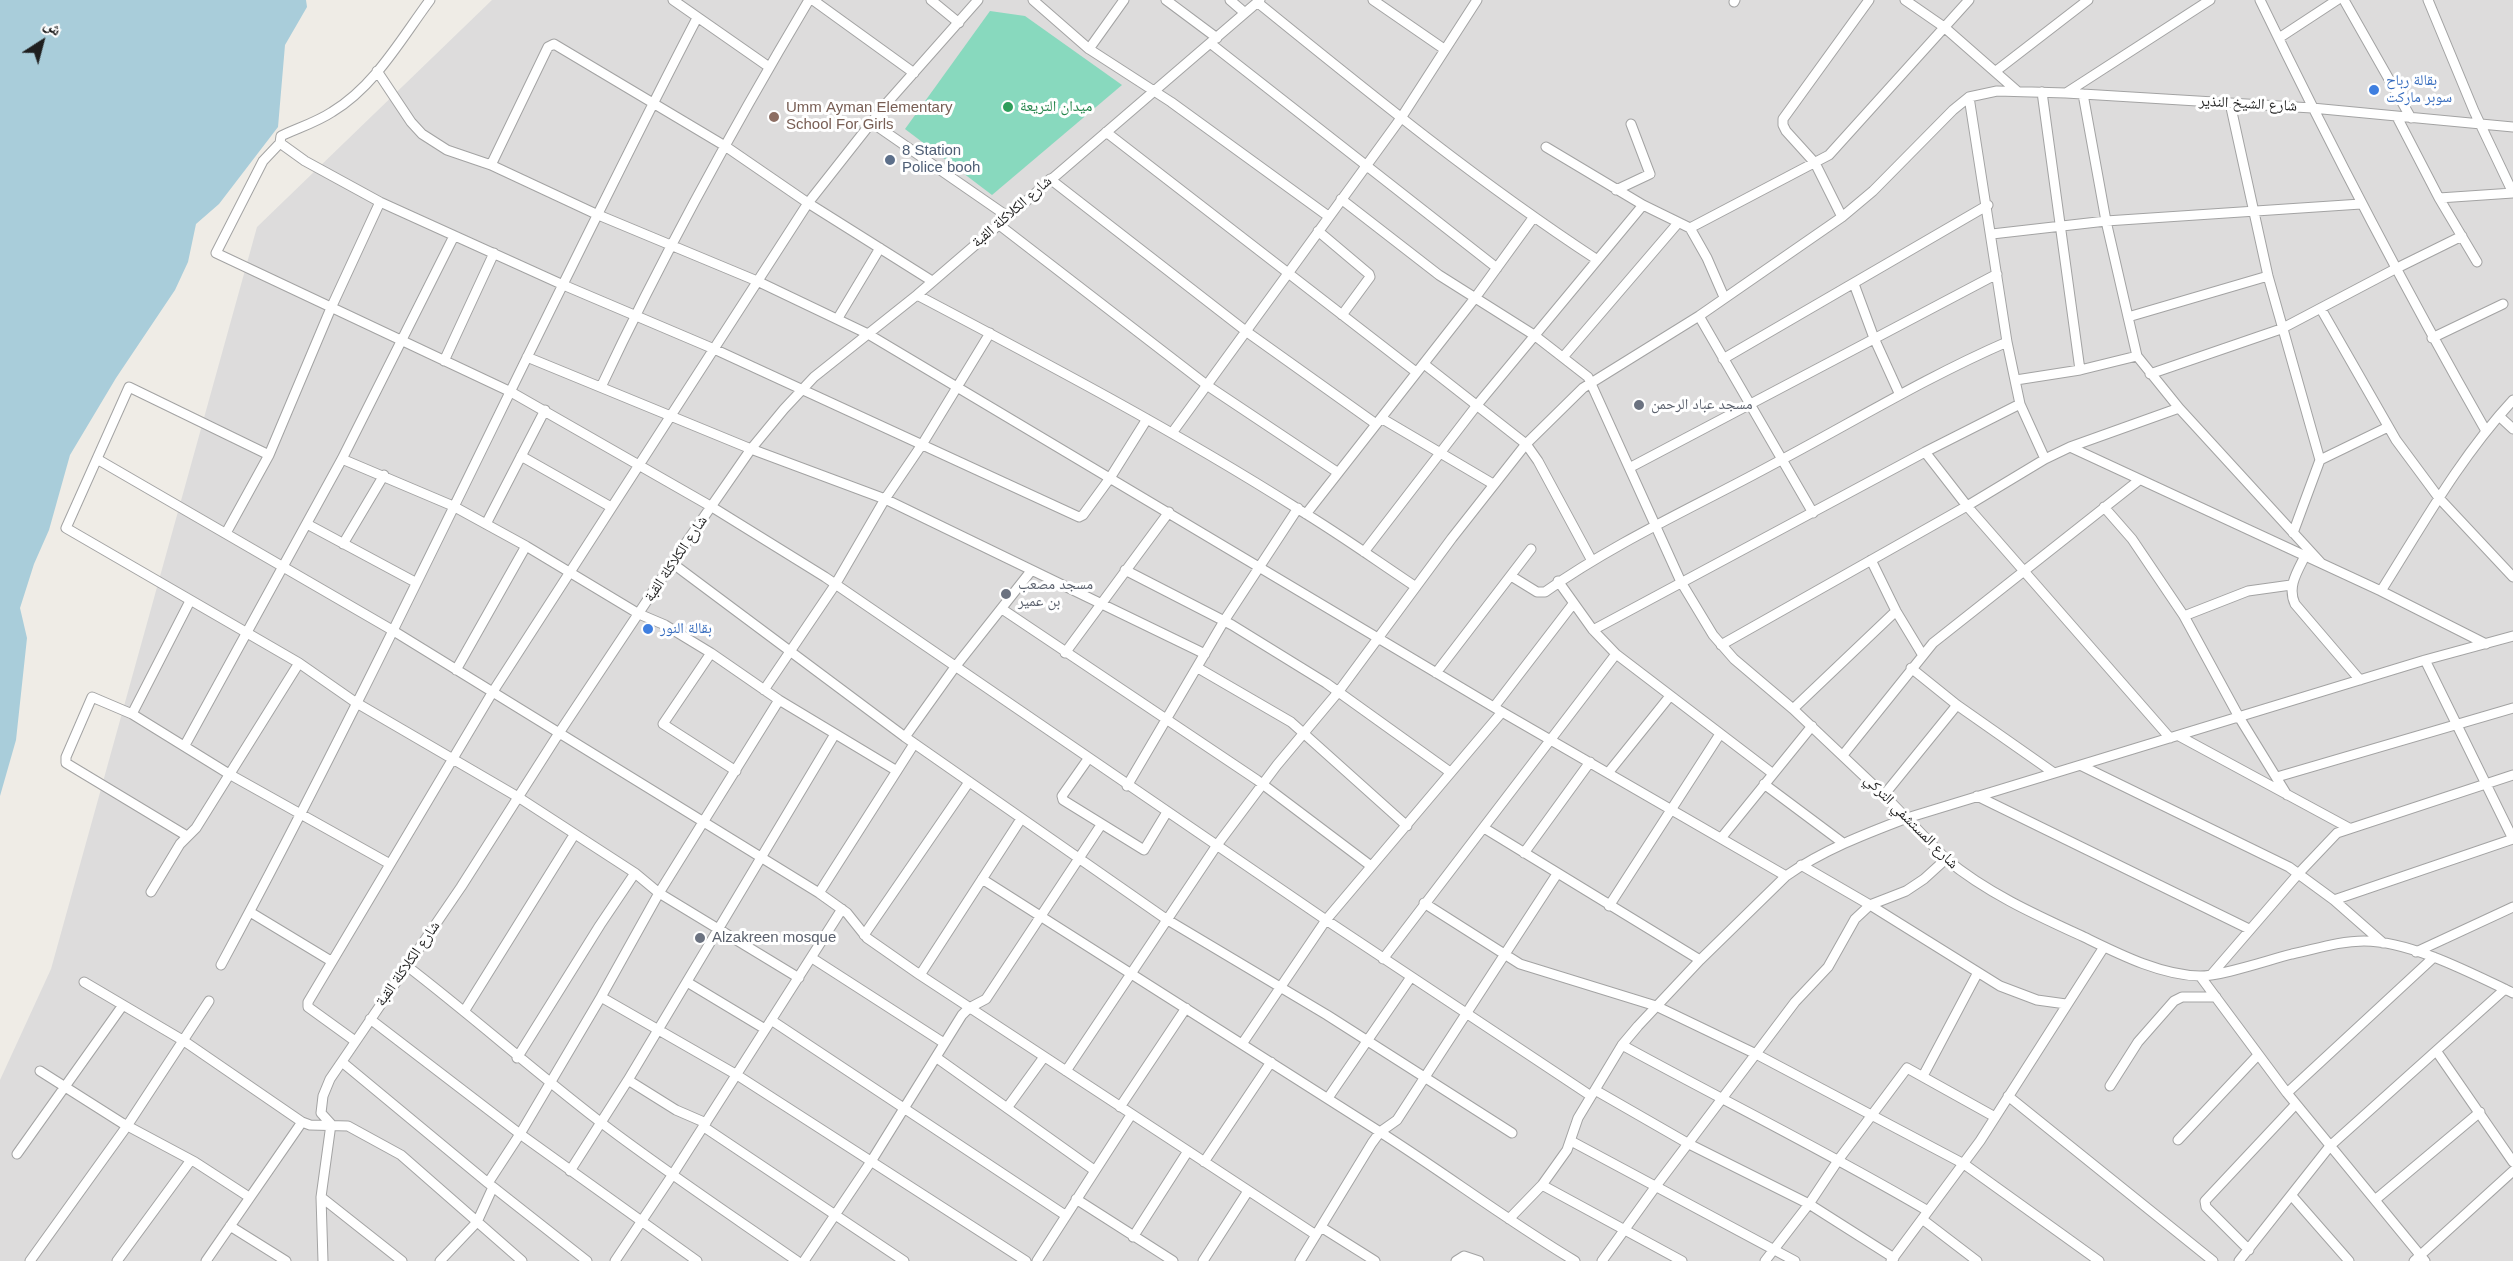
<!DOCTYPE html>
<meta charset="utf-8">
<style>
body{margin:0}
#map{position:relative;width:2513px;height:1261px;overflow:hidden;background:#efece6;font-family:Arial,"Noto Naskh Arabic",sans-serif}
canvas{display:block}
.north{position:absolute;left:12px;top:12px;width:60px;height:60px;-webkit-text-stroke:4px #fff;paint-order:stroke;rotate:36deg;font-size:16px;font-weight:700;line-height:24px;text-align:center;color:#1f1f1f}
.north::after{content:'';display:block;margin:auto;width:21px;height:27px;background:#1f1f1f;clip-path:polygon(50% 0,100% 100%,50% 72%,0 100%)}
</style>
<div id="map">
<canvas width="2513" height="1261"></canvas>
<div class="north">ش</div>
</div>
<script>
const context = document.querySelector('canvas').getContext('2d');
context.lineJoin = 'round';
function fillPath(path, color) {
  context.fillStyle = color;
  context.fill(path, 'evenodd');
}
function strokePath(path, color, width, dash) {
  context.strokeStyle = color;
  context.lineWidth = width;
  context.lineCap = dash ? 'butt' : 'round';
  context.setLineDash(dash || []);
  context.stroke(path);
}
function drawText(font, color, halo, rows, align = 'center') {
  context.font = font + ' Arial,"Noto Naskh Arabic",sans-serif';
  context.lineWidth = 6;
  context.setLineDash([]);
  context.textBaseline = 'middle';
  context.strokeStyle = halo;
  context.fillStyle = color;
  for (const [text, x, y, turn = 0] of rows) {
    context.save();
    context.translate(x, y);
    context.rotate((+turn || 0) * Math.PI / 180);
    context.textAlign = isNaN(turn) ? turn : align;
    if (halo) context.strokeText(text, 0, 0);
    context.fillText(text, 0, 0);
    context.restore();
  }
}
const residential = new Path2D(`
 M492 0H2513V1261H0V1080L51 969 257 227Z`);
const pitch = new Path2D(`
 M990 11 1025 16 1122 85 992 195 905 129Z`);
const water = new Path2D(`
 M0 0H306L307 7 285 45 278 127 219 204 196 224 188 262 175 290 116 378 70 455 49 530 34 564 20 608 27 638 16 740 0 796Z`);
const minor = new Path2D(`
 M430 0C401 39 375 86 332 112 317 122 298 128 281 136L280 143 263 161 216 253 511 392 712 507 825 577 1326 920 1591 1096
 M673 0 769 67
 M813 0 914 73
 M931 0 959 23
 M1033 0 1089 49 1171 102 1328 216
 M1166 0 1217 38
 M1230 0 1245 13
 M1373 0 1444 49
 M1905 0 1944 27 2017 91
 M2260 0C2331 147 2405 289 2486 431
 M2344 0 2411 118
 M2428 0 2474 111 2513 193
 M1257 2C1368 92 1477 181 1596 259
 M1734 2 1735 0
 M2279 38 2337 0
 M1210 43 1497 268
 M1089 49 1124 0
 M377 71 411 122 422 134 447 150 491 165 596 214 757 281 868 334 1502 712 1786 876
 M1996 71 2088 0
 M2042 92 2080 370
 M2066 93 2210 0
 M2083 94 2106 221 2137 356 2179 408 2321 563
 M1969 97 2007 342 2020 404 2045 459
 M2230 103 2268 276 2320 460
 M2397 117 2439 198 2477 262
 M871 122 1007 216
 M1106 132 1416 372
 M280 143 305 161 380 202 561 284 714 349 1079 517 1083 515 1110 478 1147 419
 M1546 147 1643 205 1690 228 1707 258 1724 297
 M491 165 548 47 554 44 725 146 808 203 932 281
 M1050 179 1247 332 1376 424
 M1616 190 1650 174 1631 124
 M2439 198 2513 193
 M1341 199 1439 275 1534 335 1588 377 1681 582 1713 635 1734 659 1793 709 1884 795 1946 859C1987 893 2036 915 2084 937 2119 954 2160 975 2200 976 2222 976 2268 960 2292 954 2316 949 2339 941 2364 941 2410 941 2471 973 2513 993
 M1842 217 1815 163 1786 131 1783 125V119L1869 0
 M998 224 1208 386 1337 472
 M1690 228 1829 155 1969 0
 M1318 231 1369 274 1370 277 1342 315
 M1992 234 2106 221 2361 204
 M1854 284 1874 338 1899 393
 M917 295C1046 363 1175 431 1298 509 1338 533 1377 561 1416 587
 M2321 309 2396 440 2439 498 2513 577
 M1699 316 1813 513
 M2128 317 2268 276
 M838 318 880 248
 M2432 338 2503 304
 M1564 356 1678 223
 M527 357 751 449 885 499 1205 654
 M1723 359 1988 205
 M444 361 494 253
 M1424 364 1526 444 1538 461 1592 561
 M2150 374 2281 329 2395 269 2462 236
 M2016 380 2080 370 2137 356
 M601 387C663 255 734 126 809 0
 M2499 416 2513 429
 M1381 418 1493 484
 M1172 433 1401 118 1477 0
 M2070 447 2381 591 2486 644
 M1925 452 1967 506 2170 738
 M269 455 129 387 66 528 299 663 355 702 518 797 635 873 659 893 799 978
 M521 456 611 507
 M97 459 392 630 819 893 847 913 867 938 920 975 1316 1235
 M342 459 453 506 526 546 639 614 665 625 711 653 779 700 897 771
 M1631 467 1997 274
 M2104 507 2132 539 2184 616 2239 717 2287 795
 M1306 514 1475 298 1533 218
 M307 524 415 582
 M486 524 545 410
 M226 533 269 455 331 308 380 202
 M2293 533 2320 460 2388 427
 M343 544 384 475
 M1364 552 1477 405 1643 205
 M2305 556C2297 572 2287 587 2295 604L2360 680
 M1871 560 1896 611 1922 654
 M672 563 905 737 1166 919 1327 1015 1512 1133
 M1125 570 1232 625 1326 683 1450 772
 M1511 576 1537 592H1545C1614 543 1694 507 1768 467 1848 425 1924 378 2007 342
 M1558 581 1593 630 1616 654 1772 773
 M2381 591C2422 526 2460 457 2513 400
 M1002 609 1257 780 1371 866
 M2184 616 2248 591 2291 585
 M1593 630 1925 452 2020 404
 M1721 645 1967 506 2045 459 2070 447 2179 408
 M711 653 663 724 736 771
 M1065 653 1169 512
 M2425 660 2513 839
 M1198 668 1291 722 1407 826
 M1911 668 1957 705 2054 773
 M456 670 526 546
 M1436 673 1531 549
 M764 690 835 585 885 499 923 443 990 333
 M1494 707 1573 604
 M1793 709 1896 611
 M132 714 190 601
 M2179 736 2349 828
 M905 737 955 667 1031 571
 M185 745 342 459 454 236
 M1843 755 1933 643 2138 481
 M1088 759 1062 796 1063 800 1144 850 1167 812
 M2082 766 2289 867 2334 900 2383 943
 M1608 773 1670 696
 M2277 777 2513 708
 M1764 784 1843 843
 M1127 786 1224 621 1298 508
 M1884 795 1957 705
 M1977 796 2249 929
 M1484 828 1700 960
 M187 836 66 763V757L92 697 132 714 229 774 390 864
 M1722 837 1812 726
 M1524 853 1590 762
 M1801 865 1870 905 2000 986 2037 1000 2066 1004
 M982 879 1380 1132C1446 1174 1508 1221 1575 1261
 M151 892 180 844 196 828 299 663
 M819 893 914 744
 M2334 900 2513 839
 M1424 903 1520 964 1656 1006 1756 1054 1964 1164 2099 1261
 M1609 906 1720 734
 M250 912 331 961
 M864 935 969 782
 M2416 952 2513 907
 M812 958 944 1043
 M1383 959 1616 654
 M221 965C389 654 534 332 697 18
 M407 966C472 1016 534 1071 599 1121 663 1170 731 1215 797 1261
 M920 975 1021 819
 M2211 975 2299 873 2337 833 2513 775
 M2200 976 2287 1093 2425 1261
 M84 982 184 1041 302 1122 310 1125 348 1126 401 1155 522 1261
 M687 982 765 1029
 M601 997 737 1075 1026 1261
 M465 1010 574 835
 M370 1019 520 1134 697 1261
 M771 1020 1065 1215
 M355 1041 308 1007V1002L492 693 808 203 886 104 978 0
 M1242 1044 1326 920 1502 712
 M1622 1045C1724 1101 1828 1152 1928 1211
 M2437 1052 2513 1162
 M517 1058 600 925 635 873
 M937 1058 1094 1170
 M342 1062 488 1183 587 1261
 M40 1071 122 1123 195 1162 249 1197
 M1066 1071 1217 845 1277 765 1339 691 1452 538 1526 444 1583 388 1699 316 1842 217 1873 191 1953 110 1969 97 1997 91 2066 93 2312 108 2513 127
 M1923 1076 1977 974
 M628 1080 676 1110 706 1123
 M2110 1086 2138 1042 2174 1001 2182 997H2216
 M1595 1090 1689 1144 1809 1204 1894 1258
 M2287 1093 2434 957
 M2008 1096 2213 1261
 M1328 1098 1411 977
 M1120 1107 1186 1008
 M1007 1108 1044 1057
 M704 1127 904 1261
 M2178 1140 2258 1055
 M1571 1141 1795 1261
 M17 1154 123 1005
 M1204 1162 1271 1062
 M570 1171 628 1080 835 734
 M488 1183 520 1134 601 997 659 893 779 700
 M1542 1185 1682 1261
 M2292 1196 2349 1261
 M321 1197 402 1261
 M1076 1199 1173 1261
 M2375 1200 2480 1112
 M1509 1219 1542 1185 1567 1150 1578 1118 1622 1045 1638 1026 1700 960 1786 876C1823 850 1865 834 1907 818L2425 660 2513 636
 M1922 1219 1977 1261
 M230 1226 286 1261
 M1321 1227 1375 1261
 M1133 1237 1188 1151
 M2249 1250 2206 1207 2205 1201 2296 1104
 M30 1261 127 1126 209 1001
 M117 1261 191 1160
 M206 1261 302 1122
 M323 1261 321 1197 331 1124 321 1113 323 1096 330 1079 461 887 559 733 672 563 751 449 784 409 814 377 917 295 1260 0
 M440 1261 477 1222 493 1187
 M615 1261 673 1174 842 909
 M804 1261 872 1160 962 1015 969 1008 986 999 1101 825
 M1037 1261 1131 1115
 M1203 1261 1248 1191
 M1300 1261 1372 1143 1380 1132 1397 1120 1557 874
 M1456 1261 1464 1256 1479 1261
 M1602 1261 1656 1186 1795 1002 1828 967 1855 919 1870 905 1906 891 1924 879 1946 859
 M1765 1261 1809 1204 1839 1159 1907 1068 1995 1117
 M1891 1261 1980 1141 2104 947
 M2239 1261 2330 1146 2505 989
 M2414 1261 2513 1171`);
const markers = [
 [2374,90,6,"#3f7fe0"],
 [1008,107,6,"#2e9e5b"],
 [774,117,6,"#8d6e63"],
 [890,160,6,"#5c6f8a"],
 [1639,405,6,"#6b7280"],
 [1006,594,6,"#6b7280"],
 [648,629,6,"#3f7fe0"],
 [700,938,6,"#6b7280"]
];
const shopNames = [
 ["بقالة رباح",2386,81],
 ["سوبر ماركت",2386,98],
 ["بقالة النور",660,629]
];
const streetNames = [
 ["شارع الشيخ النذير",2248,104,3],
 ["شارع الكلاكلة القبة",1012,212,-41],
 ["شارع الكلاكلة القبة",676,559,-56],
 ["شارع المستشفي التركي",1911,822,45],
 ["شارع الكلاكلة القبة",408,964,-55]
];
const leisureNames = [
 ["ميدان التريعة",1020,107]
];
const educationNames = [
 ["Umm Ayman Elementary",786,108],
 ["School For Girls",786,125]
];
const serviceNames = [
 ["8 Station",902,151],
 ["Police booh",902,168]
];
const worshipNames = [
 ["مسجد عباد الرحمن",1651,405],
 ["مسجد مصعب",1018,585],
 ["بن عمير",1018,602],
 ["Alzakreen mosque",712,938]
];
fillPath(residential, '#dddcdc');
fillPath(pitch, '#88d9be');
fillPath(water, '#a9cdda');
strokePath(minor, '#a3a3a3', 11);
strokePath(minor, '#fff', 9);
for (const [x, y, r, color] of markers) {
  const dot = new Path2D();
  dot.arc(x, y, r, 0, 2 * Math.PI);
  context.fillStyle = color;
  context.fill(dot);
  strokePath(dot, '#fff', 2);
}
drawText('15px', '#366cbe', '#fff', shopNames, 'left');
drawText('15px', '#1f1f1f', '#fff', streetNames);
drawText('15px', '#27864d', '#fff', leisureNames, 'left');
drawText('15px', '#785e54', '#fff', educationNames, 'left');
drawText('15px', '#4e5e75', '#fff', serviceNames, 'left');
drawText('15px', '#5b616d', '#fff', worshipNames, 'left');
</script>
